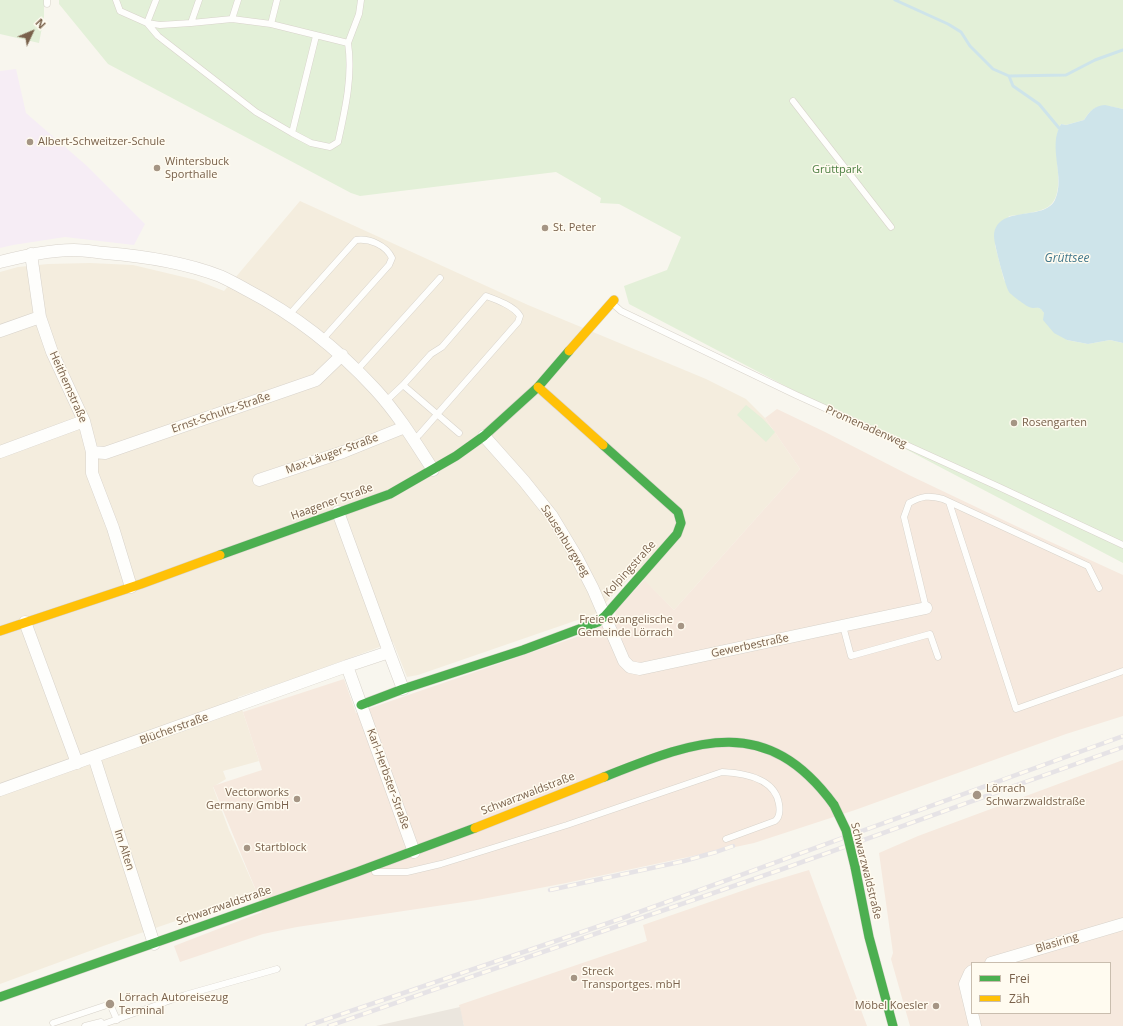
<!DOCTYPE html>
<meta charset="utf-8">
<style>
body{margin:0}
#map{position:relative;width:1123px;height:1026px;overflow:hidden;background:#f8f6ee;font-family:"Open Sans",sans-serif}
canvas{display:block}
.legend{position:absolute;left:971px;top:962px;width:140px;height:52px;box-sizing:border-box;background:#fffbf0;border:1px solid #c9bdae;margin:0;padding:5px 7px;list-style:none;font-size:12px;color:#79614b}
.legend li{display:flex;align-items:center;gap:8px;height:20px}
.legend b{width:20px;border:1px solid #c9bdae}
.north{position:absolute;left:12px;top:12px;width:40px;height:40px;-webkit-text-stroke:3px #fffbf0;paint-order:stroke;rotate:46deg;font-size:11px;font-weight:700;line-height:16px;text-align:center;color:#79614b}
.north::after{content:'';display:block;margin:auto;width:14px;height:18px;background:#79614b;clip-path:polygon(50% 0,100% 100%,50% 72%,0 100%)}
</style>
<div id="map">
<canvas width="1123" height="1026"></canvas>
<ul class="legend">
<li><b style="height:5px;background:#4caf50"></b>Frei</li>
<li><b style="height:5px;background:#ffc107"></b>Zäh</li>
</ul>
<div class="north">N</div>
</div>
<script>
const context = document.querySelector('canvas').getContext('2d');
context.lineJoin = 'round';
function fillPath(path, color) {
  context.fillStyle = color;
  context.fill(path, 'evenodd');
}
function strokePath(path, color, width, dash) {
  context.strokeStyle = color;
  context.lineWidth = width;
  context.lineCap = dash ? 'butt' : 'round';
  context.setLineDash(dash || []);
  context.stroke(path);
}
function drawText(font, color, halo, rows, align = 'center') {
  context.font = font + ' "Open Sans",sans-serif';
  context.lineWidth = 3;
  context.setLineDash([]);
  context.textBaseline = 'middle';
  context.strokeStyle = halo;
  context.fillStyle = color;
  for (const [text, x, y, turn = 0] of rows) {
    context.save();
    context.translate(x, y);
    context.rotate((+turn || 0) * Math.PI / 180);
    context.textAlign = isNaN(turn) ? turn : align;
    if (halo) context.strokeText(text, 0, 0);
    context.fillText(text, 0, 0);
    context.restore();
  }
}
const residential = new Path2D(`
 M300 201 528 305 706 379 746 399 765 418 800 469 674 610 635 572 595 614 418 675 407 677 393 642 296 678 238 697 259 761 223 771 226 779 213 787 229 830 257 893 106 945 0 984V272L18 267 48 264 90 263 133 265 196 280 224 291Z`);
const commercial = new Path2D(`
 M777 409 825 432 909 475 1018 527 1123 575V716L1066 734 855 810 754 843 566 883 477 900 297 927 263 934 180 962 174 946 262 912 257 893 213 786 262 770 243 712 344 679 356 713 585 634 616 619 615 611 644 580 674 610 800 469 765 418Z
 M1123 760V1026H910L891 959 893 953 879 853 918 836ZM972 963H1110V1013H972Z
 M809 870 867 1026H464L459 1005 647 941 643 925 759 885Z`);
const industrial = new Path2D(`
 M460 1007 464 1026H376Z`);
const education = new Path2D(`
 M16 69 26 113 87 166 145 224 134 245 65 237 13 245 0 248V71Z`);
const green = new Path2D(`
 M0 0H44V17L39 43 0 34Z
 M59 0H1123V109C1105 105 1095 102 1084 120L1066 125 1061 124C1048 146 1070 193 1048 207 1040 212 1019 215 1009 216L995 245 1004 280 1037 307 1041 309 1067 340 1088 344 1110 340 1123 343V563L629 304 624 286 667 270 681 237 619 204 600 203 601 198 556 172 360 196 351 193 108 64 59 4Z
 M746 405 763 419 775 432 766 442 737 415Z`);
const water = new Path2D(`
 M1105 105 1123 109V343L1110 340 1088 344 1067 340 1054 333 1043 320 1044 313C1038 304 1037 310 1029 307 1025 305 1011 295 1009 292 1005 285 994 244 994 236 996 204 1044 222 1055 200 1066 177 1047 147 1061 124L1066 125 1084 120C1090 111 1094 106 1105 105Z`);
const stream = new Path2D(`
 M895 0 948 24 961 32 970 46 993 69 1009 76 1066 75 1095 60 1123 50
 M1009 76 1013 86 1039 104 1059 128`);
const lane = new Path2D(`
 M47 0V4
 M116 0 120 11 147 23 160 25 191 23 232 19 271 24 348 43 359 14 361 0
 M156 0 147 23 158 36 256 112 292 133 311 143 330 147 338 142C345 110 353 76 348 43
 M232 19 238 0
 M191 23 199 0
 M271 24 277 0
 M793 101 891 227
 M292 133 316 36
 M613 304 621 311 796 395 999 487 1123 545
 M289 315 356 240C369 238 386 245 392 258L389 265 322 340
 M357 370 440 278
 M403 385 459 433
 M386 401 403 385 431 354 442 347 486 296C497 300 514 306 520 316L518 322 419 435 413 439
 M949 502 1016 709 1123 671
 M926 608 904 517 909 503C922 496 928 495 943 499L1088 566 1099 588
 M843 626 851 656 930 634 938 657
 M375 872H407L441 864 567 825 722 772C743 773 775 778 779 804 780 810 780 817 775 821L726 839
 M53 1023 110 1004 117 1020
 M85 1026 101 1022
 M98 1026 185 995 277 969`);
const street = new Path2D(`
 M31 254 40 317 52 352 84 421 92 452V473L113 528 131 587
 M0 262C24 256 49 250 74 250 84 250 95 252 105 253 143 256 183 262 220 276 229 280 238 285 247 290 295 315 338 349 375 389 398 414 415 442 433 470
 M0 331 40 317
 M484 436 524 481 552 516 576 556 593 589 624 661 630 667 640 669 926 608
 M0 452 84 421
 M92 452 105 453 316 380 342 355
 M259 480 343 452 405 427
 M338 512 389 652
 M25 622 77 763
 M403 689 389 652 347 666 414 852
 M94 757 154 944
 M0 790 347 666
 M991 963 1123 924
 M972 971 970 973 965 984 975 1026`);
const fast = new Path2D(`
 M220 555 390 494 456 456 484 436 538 387 569 351
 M361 705 403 689 523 650 598 622 605 616 677 534 681 523 678 512 603 445
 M604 777C695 741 765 711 834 805
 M855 867 869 937 893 1026
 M0 997 357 872 475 828`);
const slow = new Path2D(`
 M569 351 614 300
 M538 387 603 445
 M0 631 141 584 220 555
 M475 828 604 777`);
const rail = new Path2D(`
 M550 890 684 861 716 852 733 846
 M307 1026 620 919 1123 736
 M329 1026 777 871 1123 747`);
const fastBridge = new Path2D(`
 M834 805 846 830 855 867`);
const markers = [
 [30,142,4,"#a59584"],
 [157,168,4,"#a59584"],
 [545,228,4,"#a59584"],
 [1014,423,4,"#a59584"],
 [681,626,4,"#a59584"],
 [977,795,5,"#a59584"],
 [297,799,4,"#a59584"],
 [247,848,4,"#a59584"],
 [574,978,4,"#a59584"],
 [110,1004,5,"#a59584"],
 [936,1006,4,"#a59584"]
];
const poiNames = [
 ["Albert-Schweitzer-Schule",38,142],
 ["Wintersbuck",165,162],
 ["Sporthalle",165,175],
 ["St. Peter",553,228],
 ["Rosengarten",1022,423],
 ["Freie evangelische",673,620,"right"],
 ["Gemeinde Lörrach",673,633,"right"],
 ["Lörrach",986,789],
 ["Schwarzwaldstraße",986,802],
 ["Vectorworks",289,793,"right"],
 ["Germany GmbH",289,806,"right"],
 ["Startblock",255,848],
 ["Streck",582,972],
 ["Transportges. mbH",582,985],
 ["Lörrach Autoreisezug",119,998],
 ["Terminal",119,1011],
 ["Möbel Koesler",928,1006,"right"]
];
const parkNames = [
 ["Grüttpark",837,170]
];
const streetNames = [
 ["Heithemstraße",68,387,66],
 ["Ernst-Schultz-Straße",221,413,-19],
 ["Promenadenweg",866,427,24],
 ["Max-Läuger-Straße",332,454,-20],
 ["Haagener Straße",332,502,-20],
 ["Sausenburgweg",565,541,58],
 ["Kolpingstraße",630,569,-48],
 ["Gewerbestraße",750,646,-12],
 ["Blücherstraße",174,729,-20],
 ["Karl-Herbster-Straße",388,779,70],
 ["Schwarzwaldstraße",528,794,-21],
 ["Im Alten",124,850,72],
 ["Schwarzwaldstraße",866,871,76],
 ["Schwarzwaldstraße",224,906,-19],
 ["Blasiring",1057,943,-17]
];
const waterNames = [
 ["Grüttsee",1067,259]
];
fillPath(residential, '#f4edde');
fillPath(commercial, '#f6e9de');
fillPath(industrial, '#ebe6de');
fillPath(education, '#f6edf5');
fillPath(green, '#e3f0d8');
fillPath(water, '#cee4ea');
strokePath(stream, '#cee4ea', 3);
strokePath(lane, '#d8d3cb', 7);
strokePath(street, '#d8d3cb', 13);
strokePath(fast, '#d8d3cb', 10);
strokePath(slow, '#d8d3cb', 10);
strokePath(lane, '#fefefc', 6);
strokePath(street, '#fefefc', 12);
strokePath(fast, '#4caf50', 9);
strokePath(slow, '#ffc107', 9);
strokePath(rail, '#e6e3e6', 4.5);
strokePath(rail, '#fffbf0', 3, [9]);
strokePath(fastBridge, '#d8d3cb', 10, []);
strokePath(fastBridge, '#4caf50', 9);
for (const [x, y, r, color] of markers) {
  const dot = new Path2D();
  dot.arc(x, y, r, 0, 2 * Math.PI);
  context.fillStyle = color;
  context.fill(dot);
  strokePath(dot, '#fffbf0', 1.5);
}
drawText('11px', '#79614b', '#fffbf0', poiNames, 'left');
drawText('11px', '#4c7f42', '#fffbf0', parkNames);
drawText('11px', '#79614b', '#fffbf0', streetNames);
drawText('italic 12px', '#43788c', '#fffbf0', waterNames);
</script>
